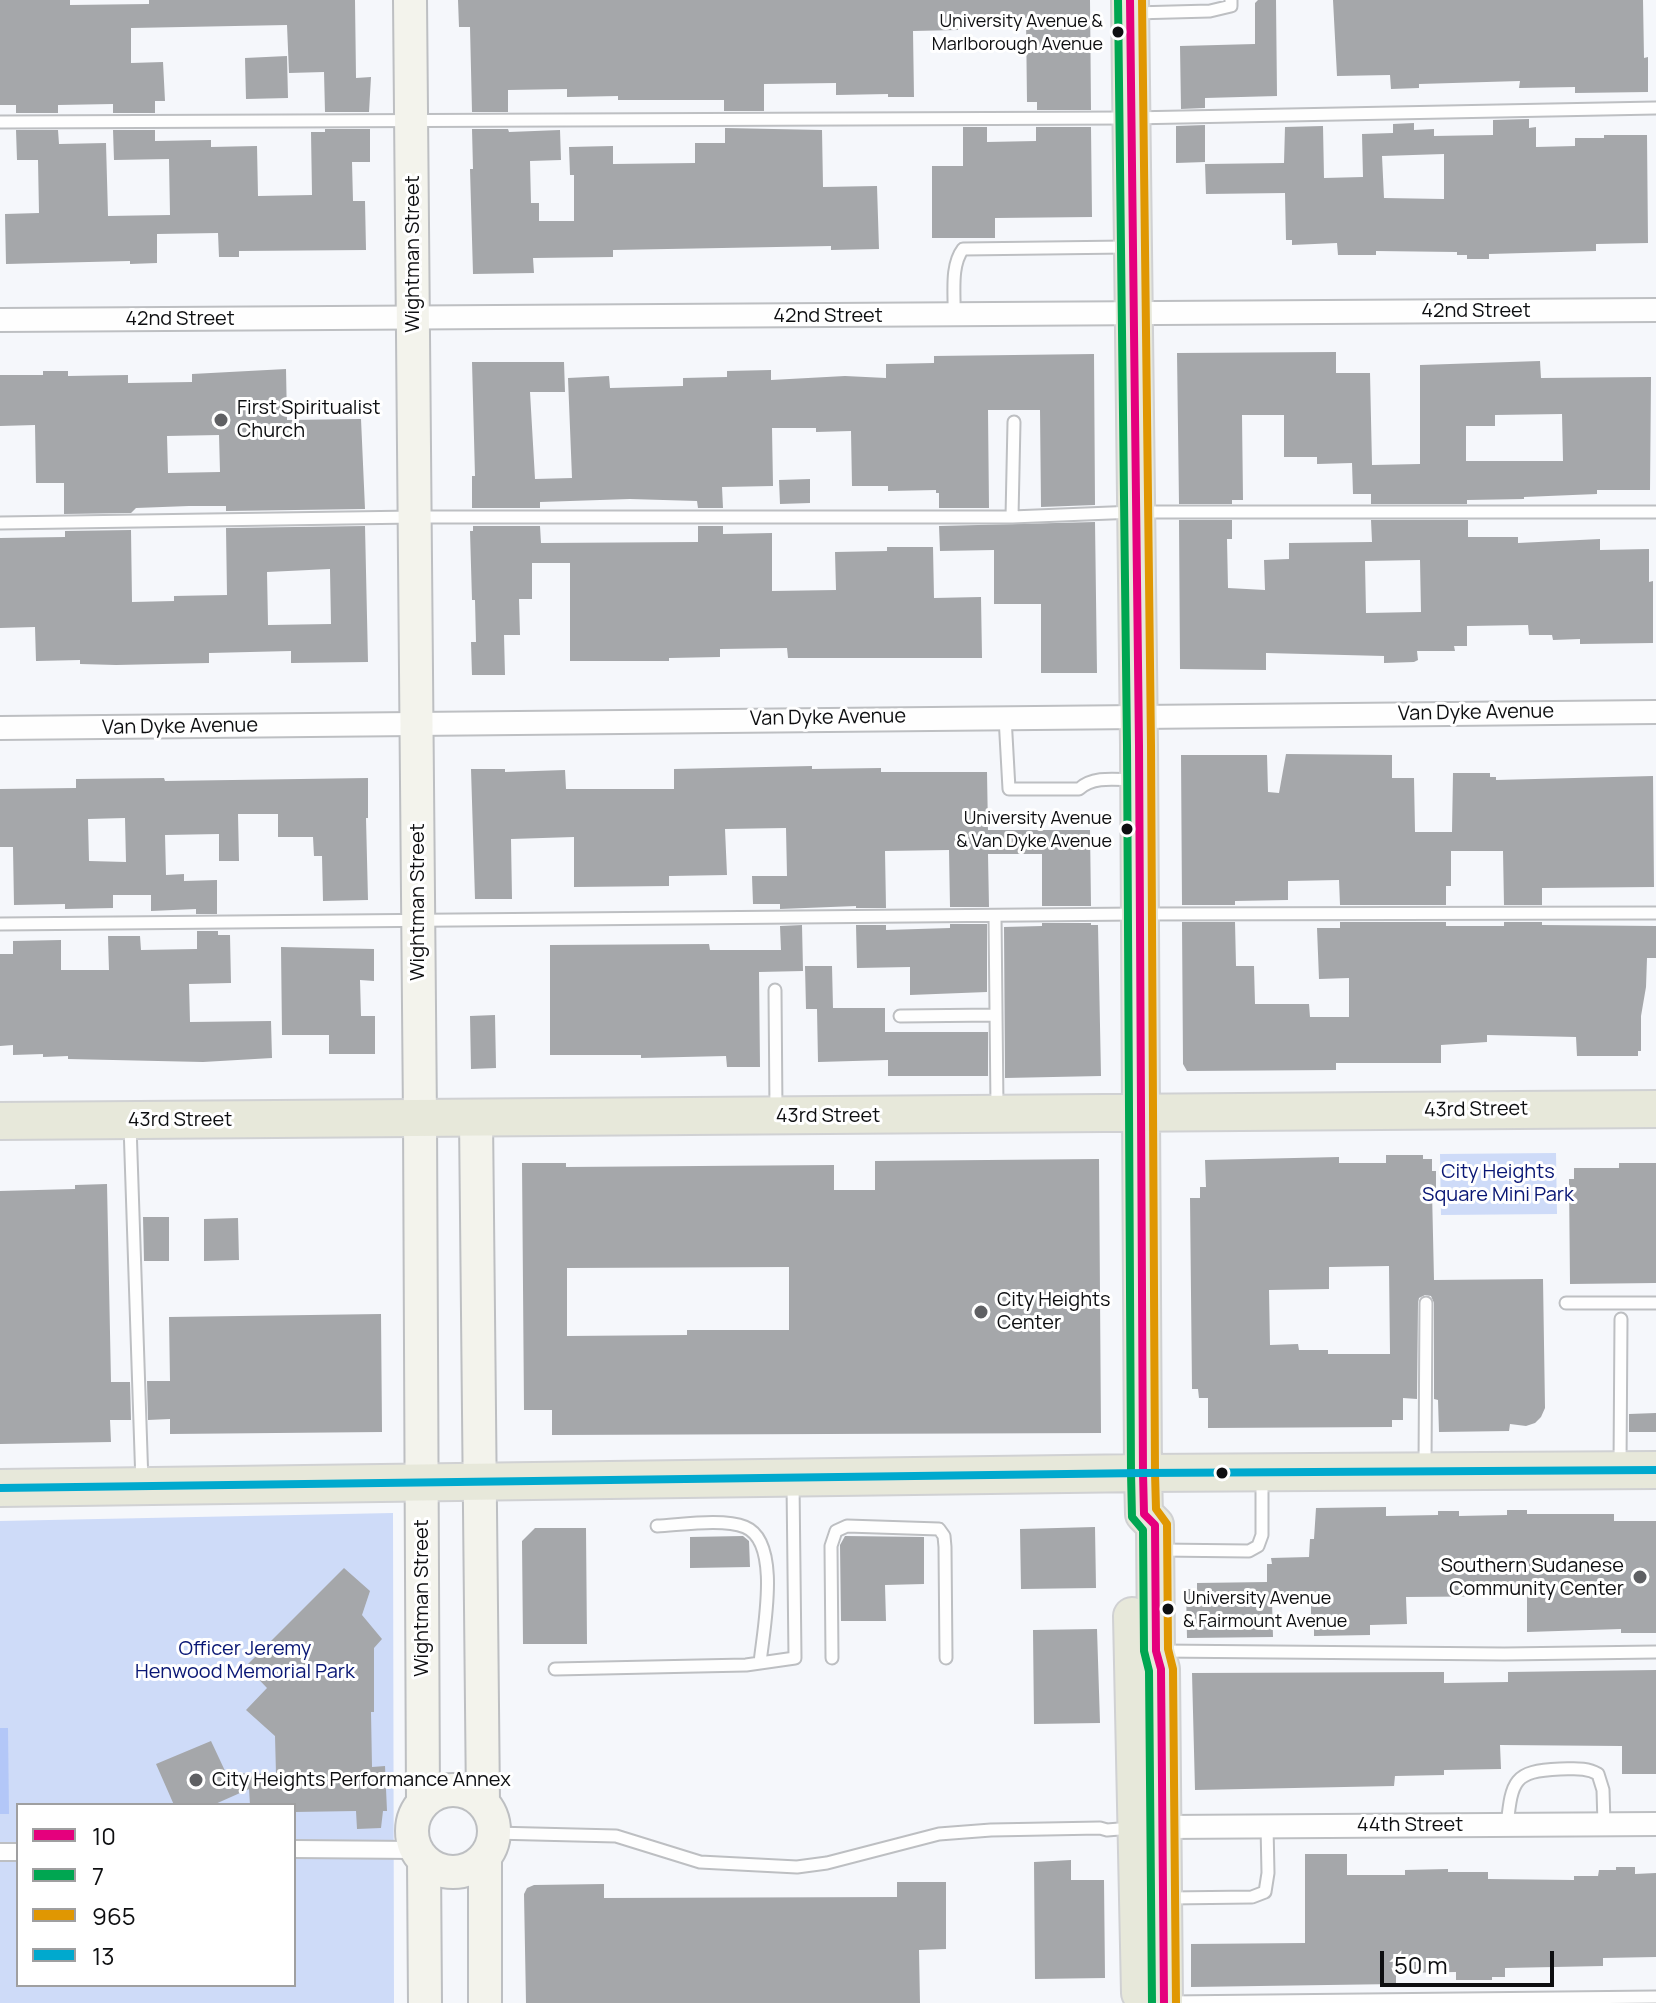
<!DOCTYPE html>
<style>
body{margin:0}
#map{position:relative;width:1656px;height:2003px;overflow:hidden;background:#f5f7fb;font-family:Manrope,sans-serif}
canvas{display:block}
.legend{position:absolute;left:16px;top:1803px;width:280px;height:184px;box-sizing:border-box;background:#fff;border:2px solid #9f9fa0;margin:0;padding:10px 14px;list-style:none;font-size:24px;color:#0e0f11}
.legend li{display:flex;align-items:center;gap:16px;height:40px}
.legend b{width:40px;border:2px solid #9f9fa0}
.scale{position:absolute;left:1380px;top:1951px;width:174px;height:36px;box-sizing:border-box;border:4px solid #0e0f11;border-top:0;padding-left:10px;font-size:24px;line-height:28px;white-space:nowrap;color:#0e0f11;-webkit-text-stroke:6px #fff;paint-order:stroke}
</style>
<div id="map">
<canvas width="1656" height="2003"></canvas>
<ul class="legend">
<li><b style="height:10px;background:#e5007d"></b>10</li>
<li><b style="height:10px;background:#00a651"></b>7</li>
<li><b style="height:10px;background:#e09702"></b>965</li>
<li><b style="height:10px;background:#00a9ce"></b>13</li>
</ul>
<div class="scale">50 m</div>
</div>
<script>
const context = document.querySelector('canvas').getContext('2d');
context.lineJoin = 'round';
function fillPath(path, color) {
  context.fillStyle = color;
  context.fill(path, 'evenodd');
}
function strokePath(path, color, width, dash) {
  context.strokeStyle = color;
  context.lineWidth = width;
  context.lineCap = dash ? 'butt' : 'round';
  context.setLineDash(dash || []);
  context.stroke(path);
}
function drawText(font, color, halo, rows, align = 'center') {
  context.font = font + ' Manrope,sans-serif';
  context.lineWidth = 6;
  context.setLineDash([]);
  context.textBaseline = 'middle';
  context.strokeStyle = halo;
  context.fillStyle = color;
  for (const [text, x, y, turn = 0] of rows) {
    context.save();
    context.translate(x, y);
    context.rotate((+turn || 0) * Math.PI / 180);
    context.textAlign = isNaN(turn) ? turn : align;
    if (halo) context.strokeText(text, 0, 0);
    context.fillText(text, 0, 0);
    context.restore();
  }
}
const green = new Path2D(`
 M1556 1153 1557 1214 1441 1215 1440 1154Z
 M393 1513 394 2003H0V1521ZM18 1805H294V1985H18Z`);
const water = new Path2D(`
 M0 1728H8L9 1814H0Z`);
const building = new Path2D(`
 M0 0H70V5L149 4V0H355L356 78 371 77 369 112H325L324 72 289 73 287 25 131 28V63L163 62 165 101H155V113H113V104L58 105V113H16V105H0Z
 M458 0H1090L1091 110H1037V102H1027L1026 18H957L958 30 913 31 914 97H888V94L836 95V83L764 84V111H724V100H618V96L567 97V89L508 90V112H472L470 27H459Z
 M1258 0H1276L1277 96 1205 98V108L1181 109 1180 46 1255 44V3Z
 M1333 0H1643L1644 58 1648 57V92L1575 93V87L1519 88 1520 81 1419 84V88L1391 89 1390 75 1337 76Z
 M287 56 288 98 246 99 245 58Z
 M1529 119V128L1536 127V147L1575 146V138H1604V135H1647L1648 243 1596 244V251L1489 254V259H1467V255H1457V252L1376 251V255H1338L1337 243 1292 245V240H1286L1285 193 1206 194 1205 164 1284 163 1285 127 1323 126 1324 178 1363 177 1362 134 1393 133V124L1414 123V130L1434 129V136L1493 135V120ZM1444 154V199L1384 198 1382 156Z
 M1205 125V162L1176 163V126Z
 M963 127H987V142L1036 141V127H1091L1092 217 995 218V238H932V166H963Z
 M725 128 822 130 823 187 877 186 879 249 831 250V246L613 250V257L533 258 534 273 473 274 470 169H473L472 129H508L509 132 560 130 561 160 530 161 531 203H539V221H574V175H570L569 147 613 146V164L695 163V143H725Z
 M325 129H370V162H352L353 201H365L366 250 239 251V257H219L218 233 157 234V263L130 264V261L6 264 5 214 39 213 38 160H17L16 130H58L59 144 106 143 108 216 170 215 169 159 114 160 113 130H155V141L211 140V147L257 146 258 196 312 195 311 132H325Z
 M1336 352V373H1370L1372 465 1420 464V365L1540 361 1541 378 1651 377 1650 490H1597V494L1524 497V499L1467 500V504H1371V494H1353L1352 463 1317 464V457H1284V415H1242L1243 500H1232V504H1179L1177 353ZM1562 414 1563 461H1466V426H1495V415Z
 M1094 354 1095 505 1041 507 1040 410H988L989 508H939V493H936V490L888 491V486H852L851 431 816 432V428H772L773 486 722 487 723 508H698L697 501 630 499 540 502V508H472V476H475L472 362H564L565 392H530L535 479 572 478 568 378 609 376 610 388 683 386V378L727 377V371L771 370V380L845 376 886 378V364L934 363V356Z
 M286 369 287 420 361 419 365 509 226 511V506H189L136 508 131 513 64 514V483H36L35 425 0 426V375H43V371H68V376L128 375V383L192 382V374ZM219 435 220 472 168 473 167 436Z
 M810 479V503L780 504 779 480Z
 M1179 520H1232V539H1227L1228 588 1265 590 1264 560 1289 559V543L1372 542 1371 520H1468V537H1518V543L1600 539V550L1649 549V582L1653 581V643L1580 644V639L1553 640 1552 635H1529L1528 625 1467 626V646H1454L1455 651H1417L1418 660 1414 662 1384 663V656L1266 653V670L1180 669ZM1420 560 1421 612 1366 613 1365 561Z
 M1095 522 1097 673H1041V604H994V550L940 551 939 526Z
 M365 526 368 662 291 663V651L209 653V663L116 665 80 664V660L36 661 35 627 0 628V538L65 537V531L131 530 132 602 174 601V596L227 595 226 528ZM330 569 331 624 268 625 267 572Z
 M473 526H540L541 543 698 542V526H723V534L772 533V591L836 590 835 552 887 551V547H933L934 598 981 597 982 658H788L787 648 720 649V657L669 658V661H570V563H532V599H519L520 635H504L505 675H472L471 642H476L475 600H472L470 531H473Z
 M1286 754 1392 755V778H1414L1415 832H1452L1453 773H1490V777H1496V780L1653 776 1654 887 1542 888V905H1504L1503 851H1451V886H1446V905H1340L1339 880 1288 881V900L1235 901V905H1182L1181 755H1267L1268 792 1279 793Z
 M812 766V769L881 768V772H987L988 830H1090L1091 906H1042V854H988L989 907H950L949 850 885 851 886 908H856V906L780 909V904H753L752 876H787L786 828 725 829 727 875 669 876V886L574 887V837L511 839 512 899H475L471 769H505V772L565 770 566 789H674V769Z
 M164 778 165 781 368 778V818H366L368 900 323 901 322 856H314L313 837H278V814H238L239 861H219V834L165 835 166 875 184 874V881L217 880V914H196V909L151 911V895H113V908L65 909V904L14 905 13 847H0V789L76 788V779ZM125 818 126 862 89 861 88 819Z
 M1182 922H1235L1236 966H1254L1255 1004H1309L1310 1017H1349V978L1319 979 1317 928H1340V922H1446V926H1504V922H1542V925L1656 926V958H1647L1646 987 1641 1016V1051H1638V1056H1577L1576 1037 1487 1035V1042L1441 1045V1063H1336V1070L1187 1071 1183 1064Z
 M1042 923H1091V925H1098L1101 1076 1005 1078 1004 927 1042 926Z
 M950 924H987V992L910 995V967L857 968 856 925H886V930L950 928Z
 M802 925 803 971 759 972 760 1067H727L726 1056 641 1058V1055H550V945L709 944 710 950H781L780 926Z
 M197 931H218V935H230L231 983 189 984 190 1022 271 1021 272 1058 203 1062 68 1059V1056L43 1057V1054L13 1055V1045L0 1046V954H13V941L61 940V970H109L108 936H140L141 950 197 949Z
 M281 947 374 949V981L360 980 361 1016H375V1054H329V1035H282Z
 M805 966H832L833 1008H824H885V1032H988V1076H888V1060L818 1062 817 1009H806Z
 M495 1015 496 1068 471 1069 470 1016Z
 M1386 1155H1423V1159H1432V1171H1436V1191H1432L1434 1280 1543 1279 1545 1408 1541 1417 1535 1423 1526 1426 1510 1424 1509 1431 1439 1432 1438 1400 1434 1399V1303L1431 1296 1425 1295 1419 1298 1418 1303 1417 1399 1403 1398V1420H1392V1427L1208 1428V1398H1199L1198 1389H1192L1190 1198H1200V1187H1206L1205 1160 1339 1157V1163H1386ZM1389 1266 1390 1354H1328V1350H1299L1298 1344 1270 1345 1269 1290 1329 1289V1267Z
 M1099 1159 1101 1433 552 1435V1410H524L522 1163H566V1167L834 1165V1190H875V1161ZM789 1267V1330H687V1335L567 1336V1268Z
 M1619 1163H1656V1283L1570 1284 1569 1179H1574V1168H1619Z
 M107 1184 111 1382H130L131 1420H110L111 1442 0 1444V1191L75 1189V1185Z
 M143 1217H169V1261H144Z
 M238 1218 239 1260 204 1261V1219Z
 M381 1314 382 1432 170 1434V1419L148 1420 147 1381H170L169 1317Z
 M1656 1413V1432H1629V1414Z
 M1386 1507V1516L1438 1515V1511H1459V1516L1507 1515V1510H1527V1514H1614V1521H1656V1633H1621V1629L1527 1632V1596L1406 1597 1407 1624 1370 1625V1635L1314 1636V1625H1311V1599L1272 1600 1273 1637 1187 1638 1186 1589H1197V1583L1267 1582V1564H1272L1271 1558 1309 1557 1310 1539H1314L1316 1508Z
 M1095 1527 1096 1588 1021 1589 1020 1529Z
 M535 1528H586L587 1644H523L522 1541Z
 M743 1536 749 1541 750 1567 690 1568V1537Z
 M845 1536 924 1537V1584L885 1585 886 1621H841L840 1545Z
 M344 1568 370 1591 362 1615 382 1639 374 1648V1712H371L372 1767 385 1766 387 1811H383L381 1828 357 1829 356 1811 294 1812V1805H250L249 1789 213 1805H174L156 1764 211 1741 226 1773 276 1774 275 1736 246 1710 267 1688 246 1666Z
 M1097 1629 1100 1723 1034 1724 1033 1630Z
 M1656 1670V1774H1622V1746L1500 1745 1501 1769 1444 1770V1775L1395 1776 1394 1786 1195 1790 1192 1673 1444 1672V1683L1508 1682V1672Z
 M1305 1854H1347V1875H1405V1870L1448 1869V1872H1488V1879L1574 1880V1876H1598L1599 1870H1616V1867H1635V1874L1656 1873V1957L1603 1958V1966L1505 1968V1977H1492V1980H1456V1972L1396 1973V1984L1191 1987V1944L1305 1943Z
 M1071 1860V1880H1104L1105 1978 1035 1979 1034 1862Z
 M897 1882H946V1949L919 1950 920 2003H526L524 1894 527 1888 534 1885 604 1884V1898L897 1897Z`);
const service = new Path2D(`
 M1134 13 1210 11 1231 6V0
 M0 122 1130 118 1656 108
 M954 315C955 295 950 266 963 249L1127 247
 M1012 517 1014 422
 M0 523 415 517H1012L1135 512H1656
 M1005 717 1009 789H1079C1094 775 1118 780 1137 780
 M995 916 997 1107
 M0 924 1139 914 1656 913
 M775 990 776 1111
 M900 1016 996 1015
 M130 1125 142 1483
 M1566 1303H1656
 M1425 1466 1426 1303
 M1620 1466 1621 1319
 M657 1526C680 1525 723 1518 745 1527 782 1542 763 1631 760 1663
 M1160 1550 1249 1551 1258 1546 1262 1535V1476
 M1160 1651 1504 1654 1656 1652
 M832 1658 831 1546 836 1531 847 1526 939 1529 944 1536 945 1547 946 1658
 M555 1669 746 1665 795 1658 793 1483
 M1507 1825C1512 1781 1513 1771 1560 1769 1574 1769 1586 1767 1598 1774L1603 1790 1604 1824
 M494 1833 616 1836 700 1862 797 1867 827 1863 939 1834 991 1830 1100 1828 1107 1830 1132 1828
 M1169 1898 1252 1897 1265 1892 1268 1873 1267 1826
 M1169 2002 1656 1997`);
const pedestrian = new Path2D(`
 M294 1849 416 1850
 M0 1852H18`);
const minor = new Path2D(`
 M0 320 1656 310
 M0 728 1656 712
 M1164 1827 1656 1824`);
const secondary = new Path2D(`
 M410 0 420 1118 423 1803
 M476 1118 483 1803
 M412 1831a41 41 0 1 1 82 0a41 41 0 1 1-82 0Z
 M424 1860 425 2003
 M485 2003V1857`);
const primary = new Path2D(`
 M1130 0 1139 745 1143 1473 1144 1514 1155 1525 1156 1651 1161 1669 1164 2003
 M0 1121 1656 1109
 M0 1488 1143 1473 1656 1470
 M1132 1616 1140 1993`);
const bus1 = new Path2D(`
 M1130 0 1139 745 1143 1473 1144 1514 1155 1525 1156 1651 1161 1669 1164 2003`);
const bus2 = new Path2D(`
 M1118 0 1127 745 1131 1473 1132 1517 1143 1530 1144 1651 1149 1671 1152 2003`);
const bus3 = new Path2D(`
 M1142 0 1151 745 1155 1473 1156 1509 1167 1524 1168 1649 1173 1669 1176 2003`);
const bus4 = new Path2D(`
 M0 1488 1143 1473 1656 1470`);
const markers = [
 [1118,32,7,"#0e0f11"],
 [221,420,8,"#5f6063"],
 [1127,829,7,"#0e0f11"],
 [981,1312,8,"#5f6063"],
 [1222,1473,7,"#0e0f11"],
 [1640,1577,8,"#5f6063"],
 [1168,1609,7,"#0e0f11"],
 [196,1780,8,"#5f6063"]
];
const busNames = [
 ["University Avenue &",1103,22],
 ["Marlborough Avenue",1103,45],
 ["University Avenue",1112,819],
 ["& Van Dyke Avenue",1112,842],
 ["University Avenue",1183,1599,"left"],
 ["& Fairmount Avenue",1183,1622,"left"]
];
const streetNames = [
 ["Wightman Street",413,254,-90],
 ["42nd Street",1476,311],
 ["42nd Street",828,316],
 ["42nd Street",180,319],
 ["Van Dyke Avenue",1476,713,-1],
 ["Van Dyke Avenue",828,718,-1],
 ["Van Dyke Avenue",180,727,-1],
 ["Wightman Street",418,902,-90],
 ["43rd Street",1476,1110,-1],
 ["43rd Street",828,1116],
 ["43rd Street",180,1120],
 ["Wightman Street",422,1598,-90],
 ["44th Street",1410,1825]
];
const poiNames = [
 ["First Spiritualist",237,408],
 ["Church",237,431],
 ["City Heights",997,1300],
 ["Center",997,1323],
 ["Southern Sudanese",1624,1566,"right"],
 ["Community Center",1624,1589,"right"],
 ["City Heights Performance Annex",212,1780]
];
const parkNames = [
 ["City Heights",1498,1172],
 ["Square Mini Park",1498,1195],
 ["Officer Jeremy",245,1649],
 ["Henwood Memorial Park",245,1672]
];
fillPath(green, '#cedbf8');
fillPath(water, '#b3c7f8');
fillPath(building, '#a5a7aa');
strokePath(service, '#bdbfc2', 15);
strokePath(pedestrian, '#bdbfc2', 20);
strokePath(minor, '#bdbfc2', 26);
strokePath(secondary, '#bdbfc2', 36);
strokePath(primary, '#d0d1d3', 40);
strokePath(service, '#fefefe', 11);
strokePath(pedestrian, '#fefefe', 16);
strokePath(minor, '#fefefe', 22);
strokePath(secondary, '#f3f3ec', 32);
strokePath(primary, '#e7e8da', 36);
strokePath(bus1, '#e5007d', 8);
strokePath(bus2, '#00a651', 8);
strokePath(bus3, '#e09702', 8);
strokePath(bus4, '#00a9ce', 8);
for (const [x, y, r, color] of markers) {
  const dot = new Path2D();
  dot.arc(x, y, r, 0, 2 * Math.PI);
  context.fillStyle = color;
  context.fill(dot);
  strokePath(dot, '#fff', 3);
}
drawText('18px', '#0e0f11', '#fff', busNames, 'right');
drawText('20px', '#0e0f11', '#fff', streetNames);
drawText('20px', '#0e0f11', '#fff', poiNames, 'left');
drawText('20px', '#081674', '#fff', parkNames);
</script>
